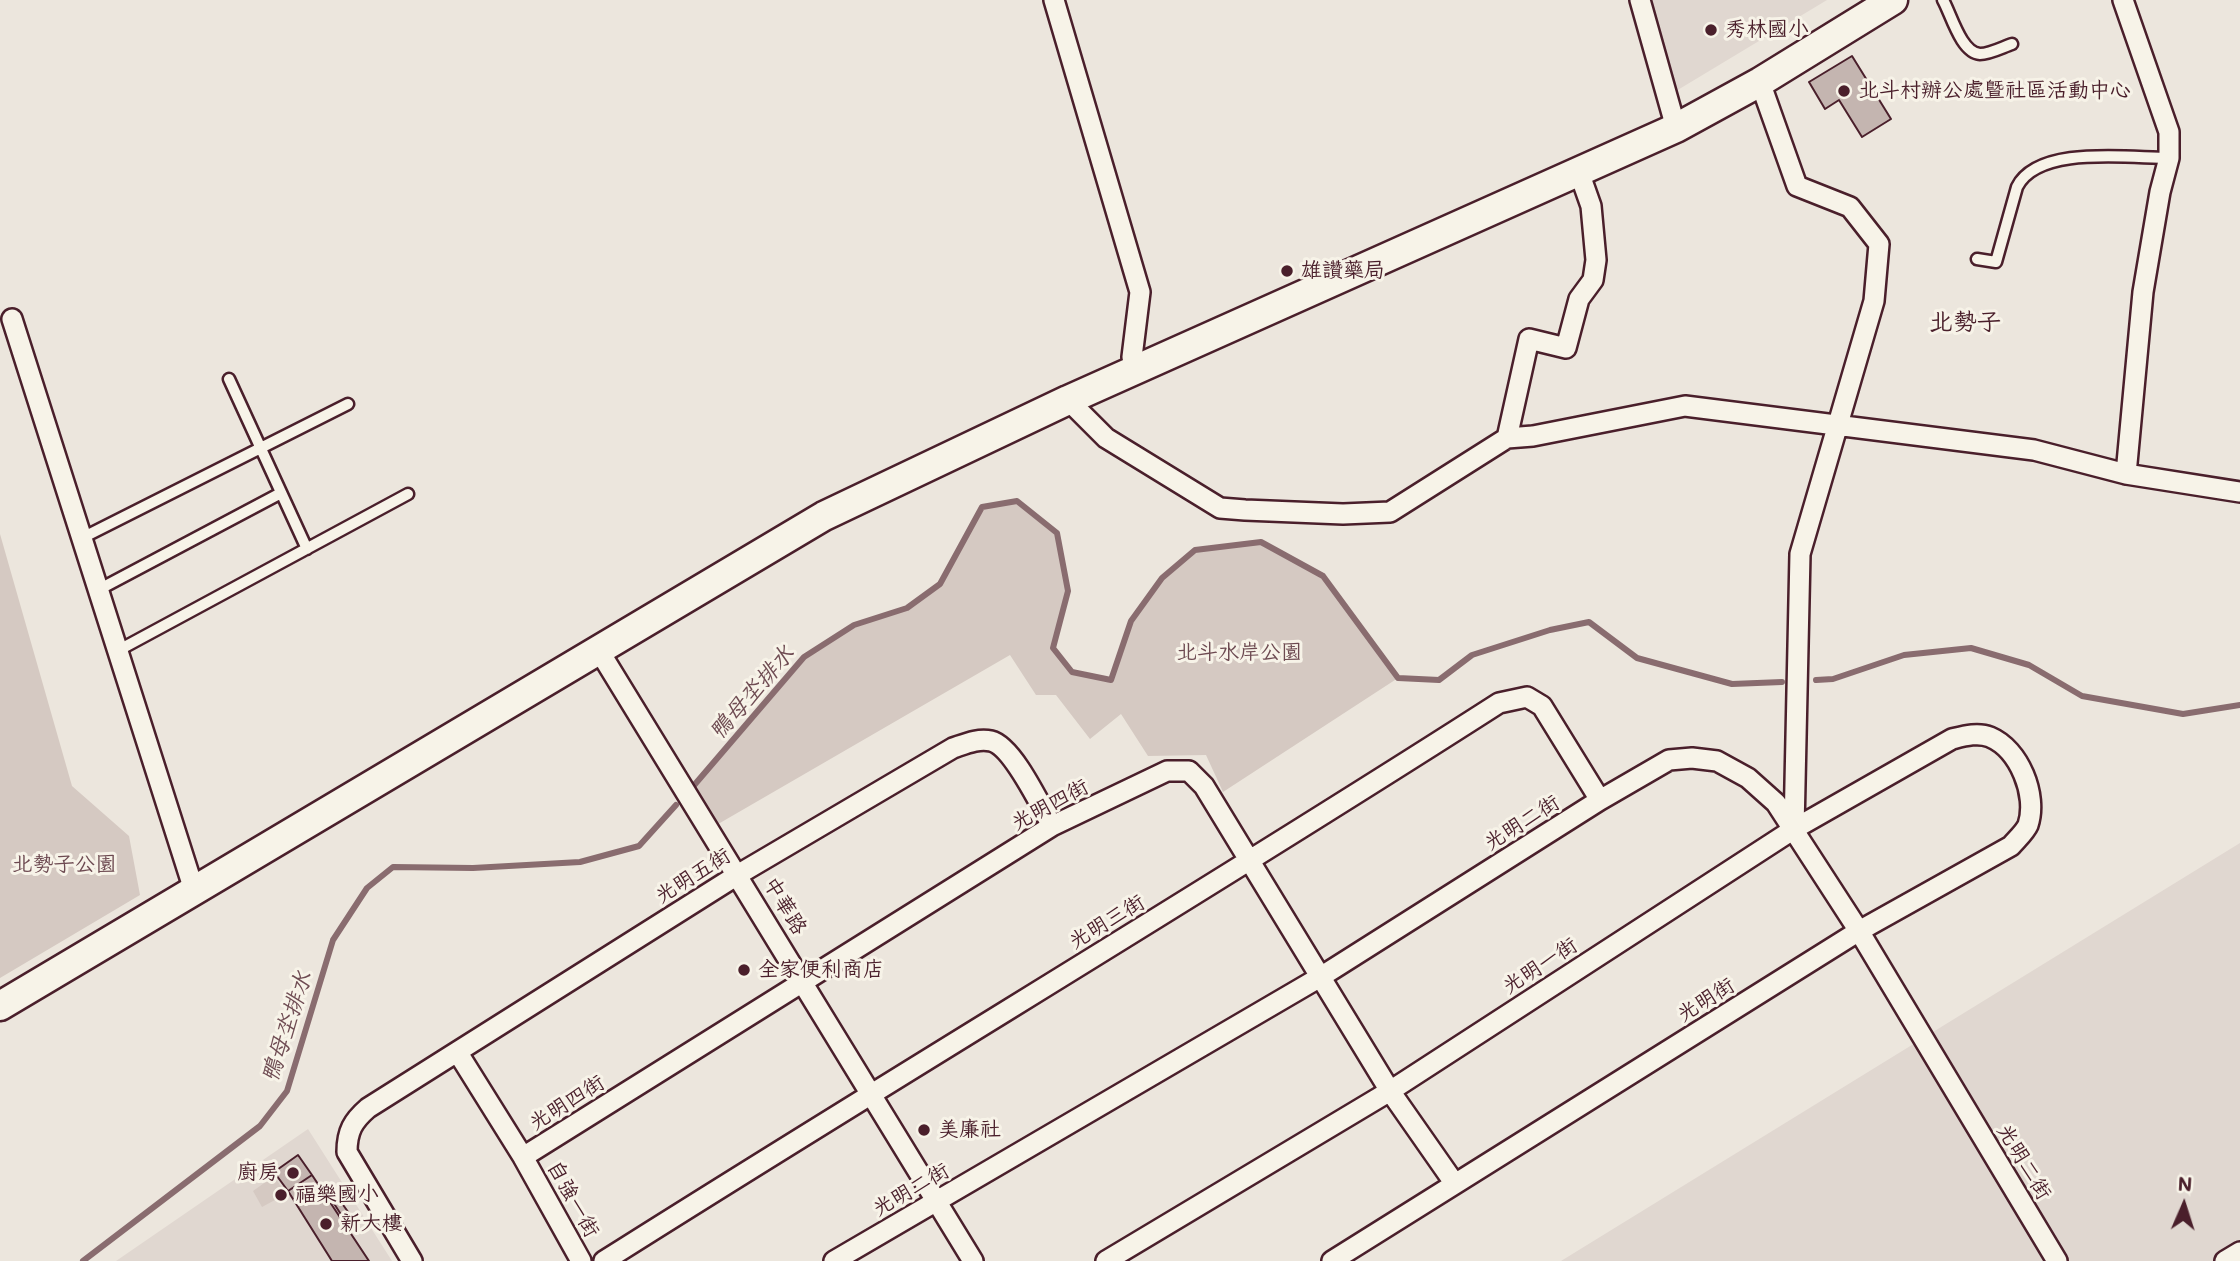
<!DOCTYPE html>
<meta charset="utf-8">
<style>
body{margin:0}
#map{position:relative;width:2240px;height:1261px;overflow:hidden;background:#ece6dd;font-family:Mali,sans-serif}
canvas{display:block}
.north{position:absolute;left:2149px;top:1170px;width:70px;height:70px;-webkit-text-stroke:5px #f7f3e8;paint-order:stroke;rotate:3deg;font-size:19px;font-weight:700;line-height:28px;text-align:center;color:#4a1f2b}
.north::after{content:'';display:block;margin:auto;width:24px;height:32px;background:#4a1f2b;clip-path:polygon(50% 0,100% 100%,50% 72%,0 100%)}
</style>
<div id="map">
<canvas width="2240" height="1261"></canvas>
<div class="north">N</div>
</div>
<script>
const context = document.querySelector('canvas').getContext('2d');
context.lineJoin = 'round';
function fillPath(path, color) {
  context.fillStyle = color;
  context.fill(path, 'evenodd');
}
function strokePath(path, color, width, dash) {
  context.strokeStyle = color;
  context.lineWidth = width;
  context.lineCap = dash ? 'butt' : 'round';
  context.setLineDash(dash || []);
  context.stroke(path);
}
function drawText(font, color, halo, rows, align = 'center') {
  context.font = font + ' Mali,"LXGW WenKai TC",sans-serif';
  context.lineWidth = 6;
  context.setLineDash([]);
  context.textBaseline = 'middle';
  context.strokeStyle = halo;
  context.fillStyle = color;
  for (const [text, x, y, turn = 0] of rows) {
    context.save();
    context.translate(x, y);
    context.rotate((+turn || 0) * Math.PI / 180);
    context.textAlign = isNaN(turn) ? turn : align;
    if (halo) context.strokeText(text, 0, 0);
    context.fillText(text, 0, 0);
    context.restore();
  }
}
const built = new Path2D(`
 M1635 0H1827L1676 91 1634 12Z
 M2240 843V1261H1561Z
 M308 1129 392 1261H116Z`);
const green = new Path2D(`
 M1017 501 1057 534 1068 591 1053 648 1072 672 1111 679 1131 621 1169 571 1195 550 1261 542 1323 576 1398 678 1223 792 1206 755 1148 756 1121 714 1090 739 1056 695H1036L1010 655 713 827 690 791 804 657 852 626 908 607 940 584 982 507Z
 M0 534 72 786 129 836 140 895 0 978Z
 M274 1176 286 1194 262 1207 253 1191Z`);
const stream = new Path2D(`
 M1816 680 1833 679 1904 655 1971 648 2029 665 2082 696 2183 714 2240 705
 M690 790 804 657 854 625 907 608 940 584 982 507 1017 501 1057 533 1068 591 1053 648 1072 672 1111 680 1131 621 1162 578 1195 550 1261 542 1323 576 1398 678 1439 680 1472 655 1550 630 1589 622 1637 658 1732 684 1782 682
 M83 1261 260 1126 287 1091 333 940 367 888 393 867 473 868 580 862 639 846 676 805`);
const building = new Path2D(`
 M1852 56 1891 119 1862 137 1839 100 1825 109 1809 82Z
 M298 1155 312 1175 288 1191 274 1172Z
 M312 1175 369 1261H332L288 1191Z
 M336 1195 351 1216 344 1219 331 1199Z`);
const lane = new Path2D(`
 M1943 0C1951 14 1961 53 1980 54 1990 54 2003 47 2012 44
 M1977 259 1996 262 2017 187C2038 145 2128 158 2169 158
 M229 379 307 549
 M82 538 348 404
 M98 590 281 493
 M119 650 408 494`);
const street = new Path2D(`
 M1054 0 1140 292 1132 357 1137 370
 M1640 0 1676 128
 M2123 0 2169 132V158L2160 192 2143 292 2126 474
 M1760 82 1797 186 1850 207 1879 244 1874 301 1800 554 1794 829
 M12 319 194 890
 M1068 400 1106 438 1220 508 1245 510 1343 514 1390 512 1507 438 1533 436 1685 406 2034 450 2126 474 2240 492
 M1507 438 1529 339 1566 348 1579 299 1593 280 1596 260 1591 206 1579 172
 M598 649 973 1261
 M458 1053 523 1157 581 1261
 M523 1157 1052 826 1167 771H1189L1204 786 1390 1091 1455 1184
 M412 1261 347 1152C347 1131 353 1121 368 1108L739 874 953 748C965 744 978 738 991 741 1013 746 1041 807 1052 826
 M604 1261C901 1073 1203 893 1499 703L1527 697 1542 706 1600 800
 M834 1261 1322 976 1600 800 1669 760 1692 758 1717 761 1748 778 1776 803 1859 931 2057 1261
 M1106 1261 1390 1091 1794 829 1952 739C1964 736 1978 732 1990 737 2019 749 2038 795 2028 825 2025 832 2016 840 2011 846L1859 931 1332 1261
 M2225 1261 2240 1252`);
const secondary = new Path2D(`
 M0 1006 824 516 1068 400 1676 128 1760 82 1893 0`);
const markers = [
 [1711,30,7,"#4a1f2b"],
 [1844,91,7,"#4a1f2b"],
 [1287,271,7,"#4a1f2b"],
 [744,970,7,"#4a1f2b"],
 [924,1130,7,"#4a1f2b"],
 [293,1173,7,"#4a1f2b"],
 [281,1195,7,"#4a1f2b"],
 [326,1224,7,"#4a1f2b"]
];
const poiNames = [
 ["秀林國小",1725,30],
 ["北斗村辦公處暨社區活動中心",1858,91],
 ["雄讚藥局",1301,271],
 ["全家便利商店",758,970],
 ["美廉社",938,1130],
 ["廚房",279,1173,"right"],
 ["福樂國小",295,1195],
 ["新大樓",340,1224]
];
const parkNames = [
 ["北斗水岸公園",1239,653],
 ["北勢子公園",64,865]
];
const streetNames = [
 ["光明四街",1050,805,-28],
 ["光明二街",1522,823,-32],
 ["光明五街",693,876,-32],
 ["中華路",785,906,59],
 ["光明三街",1107,922,-31],
 ["光明一街",1540,966,-33],
 ["光明街",1706,1000,-32],
 ["光明四街",567,1103,-32],
 ["光明二街",2024,1162,59],
 ["光明二街",911,1190,-30],
 ["自強一街",573,1199,61]
];
const waterNames = [
 ["鴨母坔排水",752,693,-49],
 ["鴨母坔排水",287,1027,-72]
];
const quarterNames = [
 ["北勢子",1965,323]
];
fillPath(built, '#e0d7d0');
fillPath(green, '#d5c9c2');
strokePath(stream, '#896c6f', 6);
fillPath(building, '#c4b5b0');
strokePath(building, '#4a1f2b', 2);
strokePath(lane, '#4a1f2b', 15);
strokePath(street, '#4a1f2b', 24);
strokePath(secondary, '#4a1f2b', 33);
strokePath(lane, '#f7f3e8', 10);
strokePath(street, '#f7f3e8', 19);
strokePath(secondary, '#f7f3e8', 28);
for (const [x, y, r, color] of markers) {
  const dot = new Path2D();
  dot.arc(x, y, r, 0, 2 * Math.PI);
  context.fillStyle = color;
  context.fill(dot);
  strokePath(dot, '#f7f3e8', 2.5);
}
drawText('21px', '#4a1f2b', '#f7f3e8', poiNames, 'left');
drawText('21px', '#6d4a51', '#f7f3e8', parkNames);
drawText('21px', '#4a1f2b', '#f7f3e8', streetNames);
drawText('italic 23px', '#6f4c53', '#f7f3e8', waterNames);
drawText('24px', '#4a1f2b', '#f7f3e8', quarterNames);
</script>
